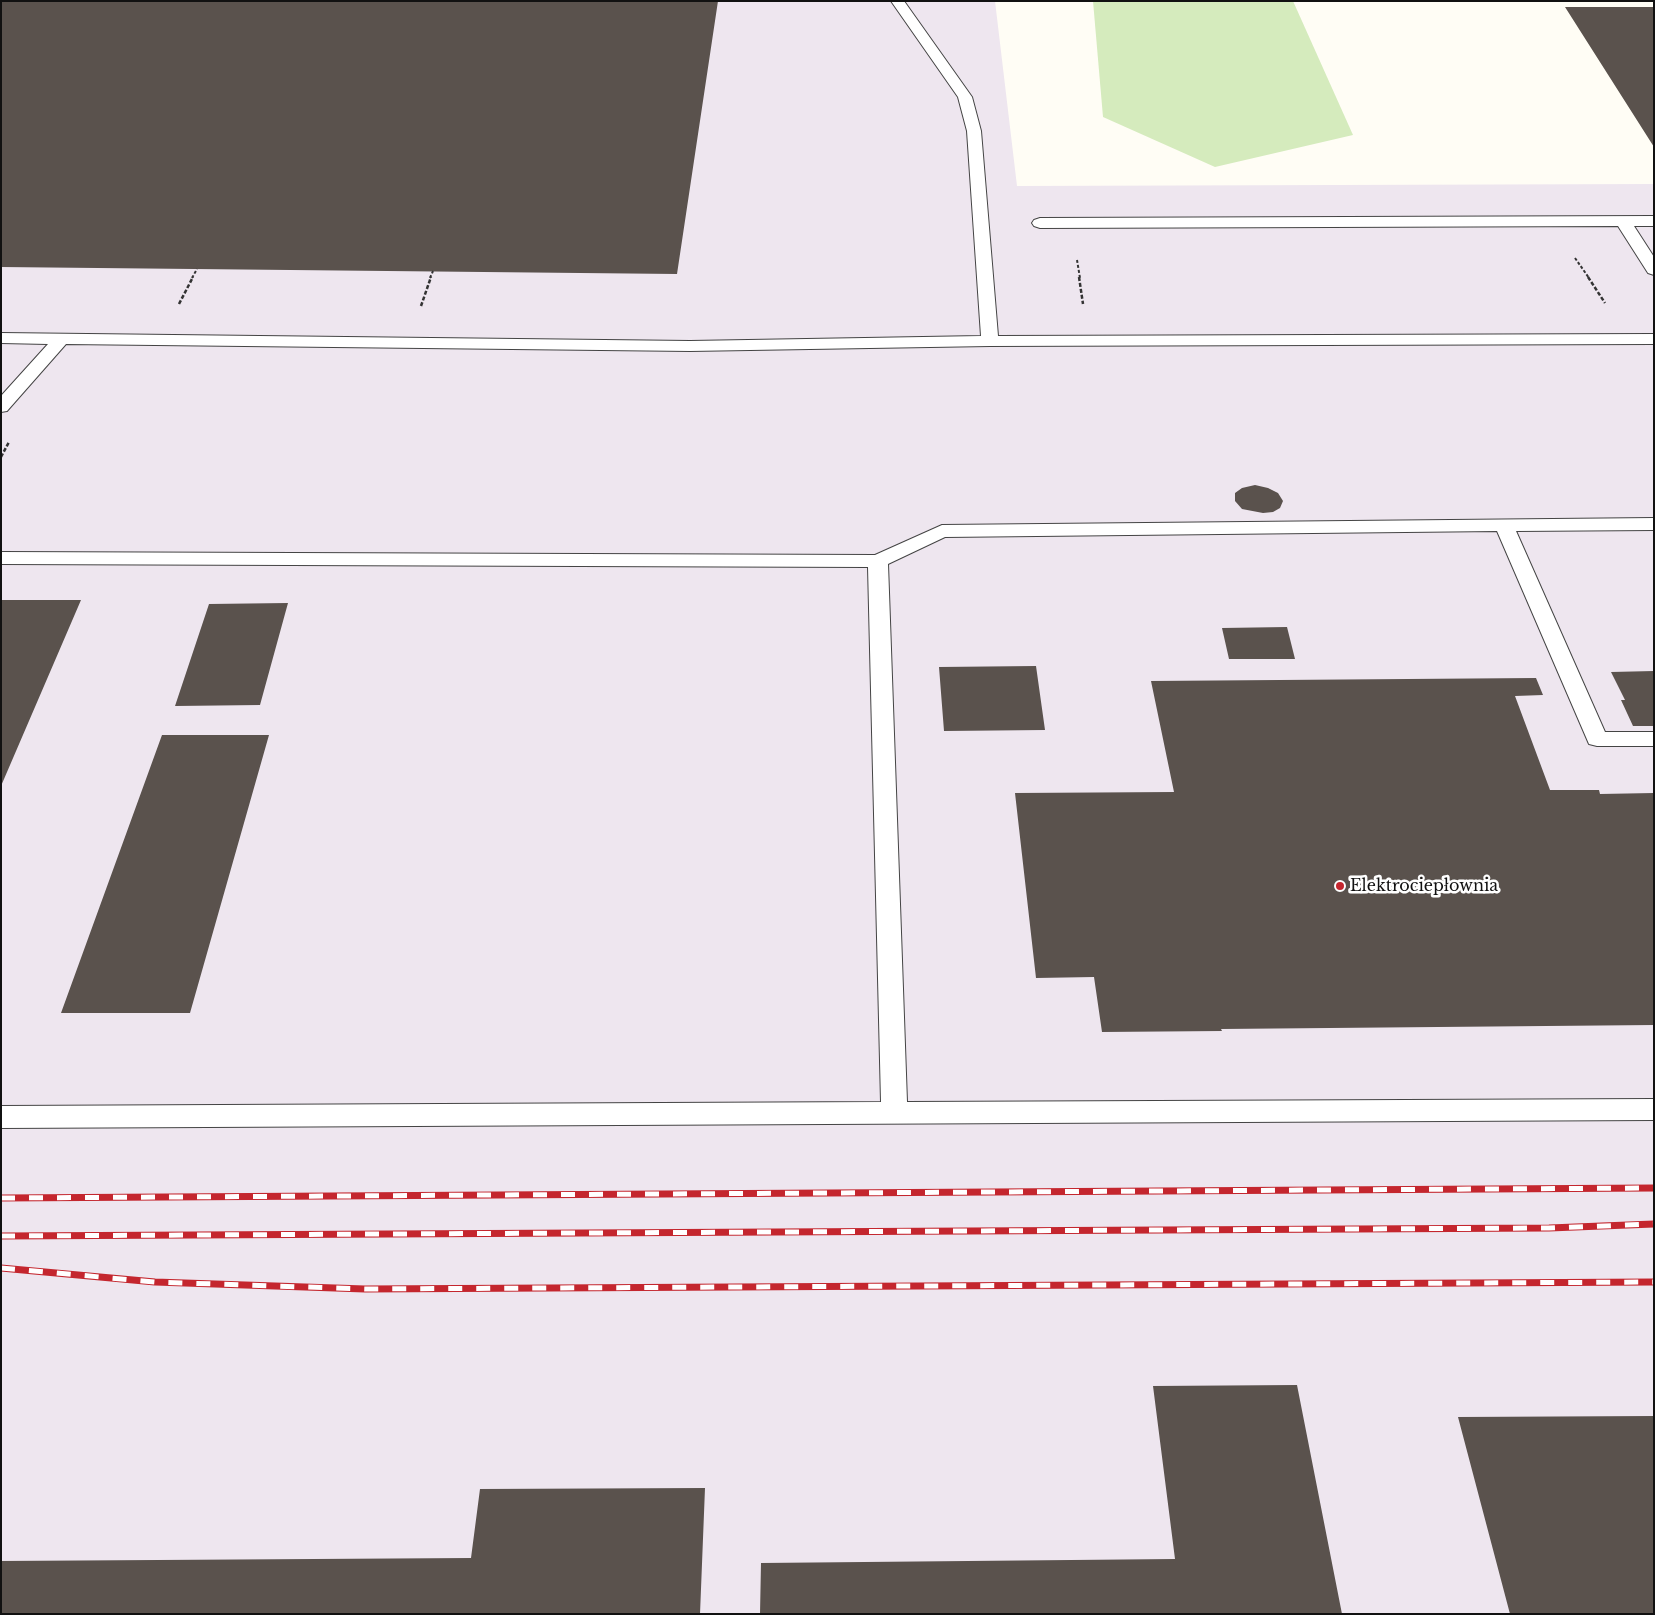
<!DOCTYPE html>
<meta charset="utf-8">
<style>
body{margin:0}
#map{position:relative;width:1655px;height:1615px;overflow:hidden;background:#fffdf5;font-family:"Libre Baskerville",serif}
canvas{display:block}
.frame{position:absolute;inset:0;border:2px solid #111;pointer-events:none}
</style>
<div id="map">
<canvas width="1655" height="1615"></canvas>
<div class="frame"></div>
</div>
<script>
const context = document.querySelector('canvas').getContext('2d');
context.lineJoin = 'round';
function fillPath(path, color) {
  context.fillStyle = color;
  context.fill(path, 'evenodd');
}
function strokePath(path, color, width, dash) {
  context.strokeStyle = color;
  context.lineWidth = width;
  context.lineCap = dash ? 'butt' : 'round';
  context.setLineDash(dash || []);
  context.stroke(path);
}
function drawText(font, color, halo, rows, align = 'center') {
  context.font = font + ' "Libre Baskerville",serif';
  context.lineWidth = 5;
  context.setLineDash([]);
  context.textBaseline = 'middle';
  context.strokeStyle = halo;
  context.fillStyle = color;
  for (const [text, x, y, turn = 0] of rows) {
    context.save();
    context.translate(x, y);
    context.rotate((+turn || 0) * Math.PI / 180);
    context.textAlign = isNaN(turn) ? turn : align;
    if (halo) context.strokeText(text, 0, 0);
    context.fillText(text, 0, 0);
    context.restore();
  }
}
const industrial = new Path2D(`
 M1 1H995L1017 186 1654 184V1614H1Z`);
const green = new Path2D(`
 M1093 1H1293L1353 135 1215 167 1103 117Z`);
const building = new Path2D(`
 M1 1H718L677 274 1 267Z
 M1565 7H1654V147Z
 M1255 485 1268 488 1278 493 1283 501 1280 508 1273 512 1263 513 1242 509 1235 501V493L1242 488Z
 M1 600H81L1 786Z
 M288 603 260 705 175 706 209 604Z
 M1287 627 1295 659H1229L1222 628Z
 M1036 666 1045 730 944 731 939 667Z
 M1654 671V726H1633L1621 700H1625L1611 672Z
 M1536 678 1543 695 1515 696 1550 790H1599L1600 794 1654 793V1025L1221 1029 1222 1031 1102 1032 1094 977 1036 978 1015 793 1174 792 1151 681Z
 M162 735H269L190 1013H61Z
 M1297 1385 1342 1614H760L761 1563 1175 1559 1153 1386Z
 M1654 1416V1614H1510L1458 1417Z
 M705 1488 700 1614H1V1561L471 1558 480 1489Z`);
const pathFar1 = new Path2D(`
 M1575 258 1589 278
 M1077 260 1080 278
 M192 278 197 269
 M430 278 433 271`);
const path = new Path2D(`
 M1079 277 1083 304
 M1588 277 1605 303
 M179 304 193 277
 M421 306 431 277
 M1 457 9 442`);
const service = new Path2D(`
 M891 1H904L972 97 981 131 998 336 1654 334V344L990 346 690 351 66 344 7 411 1 412V396L48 344 1 343V333L690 341 981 336 967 131 958 97Z
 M1654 216V226H1634L1654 257V275L1648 273 1618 226 1040 228 1034 226 1032 223 1034 220 1040 218Z
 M1654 518V530L1516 531 1605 732H1654V746H1597L1589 744 1497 531 945 537 888 564 907 1102 1654 1099V1120L1 1128V1106L881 1102 868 567 1 564V552L875 555 942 525Z`);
const rail = new Path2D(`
 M1 1198 1654 1188
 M1 1236 1549 1228 1654 1224
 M1 1268 155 1282 365 1289 1654 1282`);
const markers = [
 [1340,886,5,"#c4262e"]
];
const poiNames = [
 ["Elektrociepłownia",1350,886]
];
fillPath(industrial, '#eee6ef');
fillPath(green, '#d5ebbd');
fillPath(building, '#5a524d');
strokePath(service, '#444', 2);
strokePath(pathFar1, '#333', 2, [3, 2]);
strokePath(path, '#333', 2.5, [4, 2]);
fillPath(service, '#fff');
strokePath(rail, '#c4262e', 7);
strokePath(rail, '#fff', 5, [14]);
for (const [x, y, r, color] of markers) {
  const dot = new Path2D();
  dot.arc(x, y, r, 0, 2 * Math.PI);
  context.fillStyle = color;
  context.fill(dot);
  strokePath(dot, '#fff', 2);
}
drawText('16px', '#111', '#fff', poiNames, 'left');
</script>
